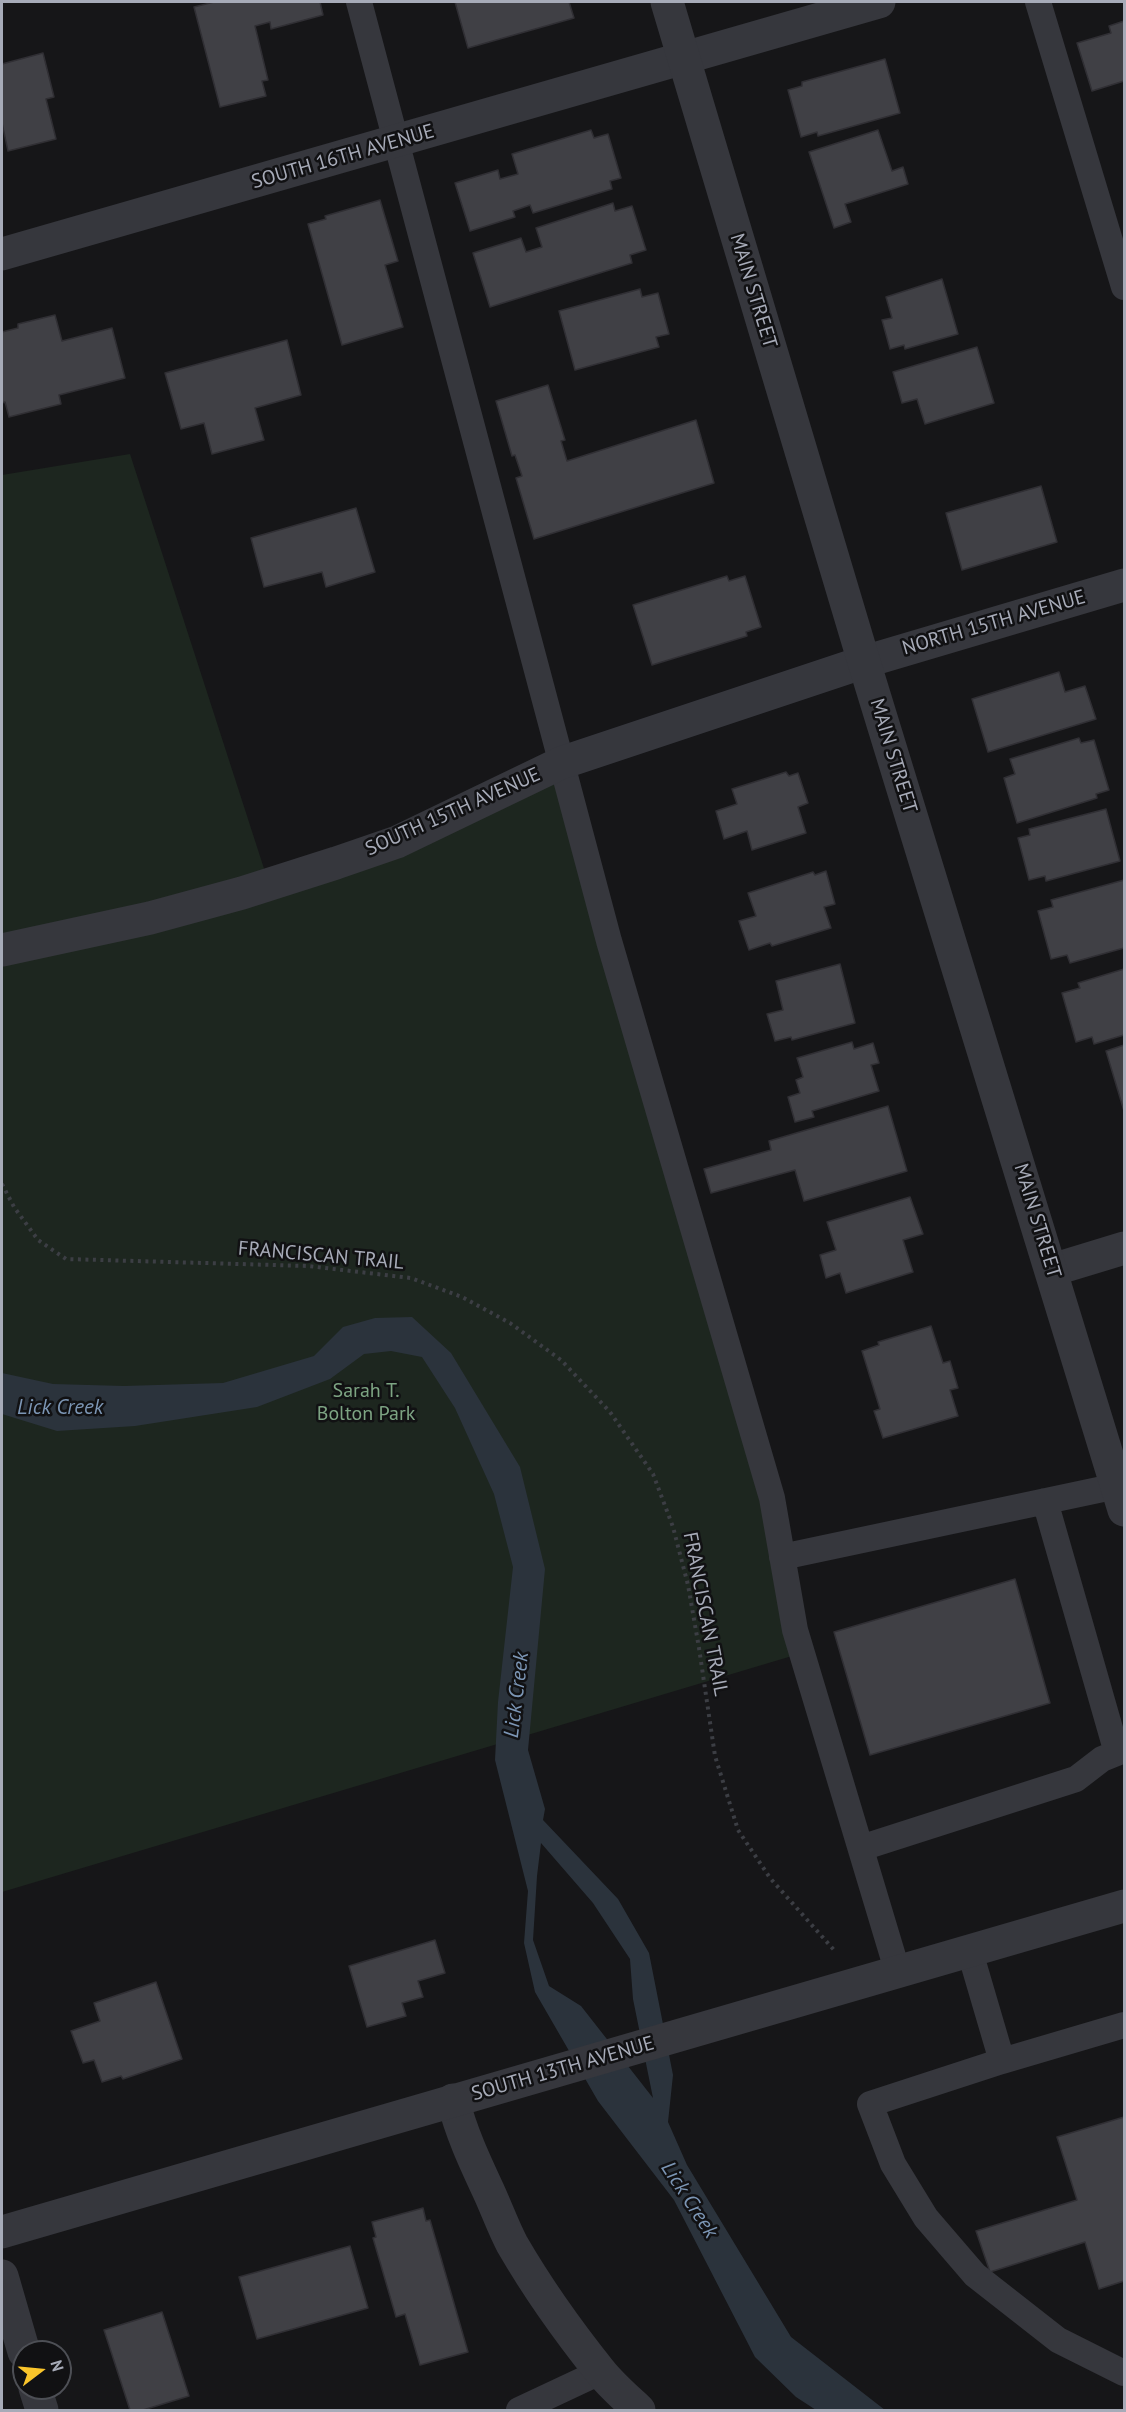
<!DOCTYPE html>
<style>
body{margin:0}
#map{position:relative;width:1126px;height:2412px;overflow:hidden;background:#161618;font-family:"PT Sans",sans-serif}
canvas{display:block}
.frame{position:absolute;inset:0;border:3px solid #a7abb8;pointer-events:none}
.north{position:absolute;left:12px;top:2340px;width:60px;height:60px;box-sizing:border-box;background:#111113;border:2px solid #4d4f55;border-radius:50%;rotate:74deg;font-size:16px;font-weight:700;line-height:24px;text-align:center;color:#a7abb8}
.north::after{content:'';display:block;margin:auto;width:21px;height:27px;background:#fac52b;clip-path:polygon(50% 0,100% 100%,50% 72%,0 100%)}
</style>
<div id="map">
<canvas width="1126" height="2412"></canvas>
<div class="frame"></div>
<div class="north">N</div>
</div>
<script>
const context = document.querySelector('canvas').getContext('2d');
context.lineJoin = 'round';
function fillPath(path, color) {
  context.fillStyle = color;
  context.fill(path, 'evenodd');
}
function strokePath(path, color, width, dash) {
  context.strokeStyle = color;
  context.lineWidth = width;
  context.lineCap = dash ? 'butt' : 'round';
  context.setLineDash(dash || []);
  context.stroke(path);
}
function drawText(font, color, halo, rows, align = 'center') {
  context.font = font + ' "PT Sans",sans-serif';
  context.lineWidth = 5;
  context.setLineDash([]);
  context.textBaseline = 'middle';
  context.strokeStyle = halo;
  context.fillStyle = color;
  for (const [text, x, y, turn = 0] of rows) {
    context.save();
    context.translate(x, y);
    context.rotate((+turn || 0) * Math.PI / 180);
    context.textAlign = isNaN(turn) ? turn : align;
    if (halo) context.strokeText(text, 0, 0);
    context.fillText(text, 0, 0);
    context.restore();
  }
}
const green = new Path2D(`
 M130 454 269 884 561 763 802 1653 2 1892V475Z`);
const water = new Path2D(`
 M412 1317 451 1353 520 1467 545 1569 528 1750 545 1809 543 1820 618 1899 649 1953 673 2075 668 2122 687 2165 791 2337 885 2410H816L796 2397 755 2357 674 2200 598 2101 535 1992 524 1943 528 1891 495 1760 498 1702 513 1567 494 1494 455 1408 422 1357 391 1351 364 1354 330 1379 257 1407 135 1426 57 1431 2 1414V1373L53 1384 124 1386 223 1383 314 1356 343 1327 375 1318ZM541 1843 593 1903 630 1959 633 1999 653 2098 581 2006 549 1986 533 1940 537 1876Z`);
const building = new Path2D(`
 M214 2H320L323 15 271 29 270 22 255 26 268 80 262 81 266 96 220 107 194 7Z
 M455 2H569L574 18 468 48Z
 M1124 21V81L1092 91 1077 43 1111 33 1109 26Z
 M43 53 54 97 46 99 56 139 8 151 2 123V64Z
 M885 59 900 113 818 136 817 132 801 137 788 90 802 86V82Z
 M591 130 594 138 608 134 621 178 610 181 612 189 533 213 530 205 513 211 515 217 470 231 455 183 498 170 500 179 518 174 512 154Z
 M878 130 892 171 903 167 908 184 845 204 851 222 834 228 809 152Z
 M380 200 398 261 385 265 403 327 342 345 308 224 326 219 325 216Z
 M613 203 615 211 632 206 646 250 630 255 632 263 490 307 473 253 521 238 526 252 542 247 536 228Z
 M942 279 958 334 905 349 904 345 890 349 882 320 892 318 886 297Z
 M640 289 642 297 658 293 669 334 656 337 659 347 575 370 559 311Z
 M55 315 62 341 112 328 125 378 59 395 61 404 9 417 5 402 2 403V332L18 328V324Z
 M287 340 301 395 255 408 264 440 212 454 204 423 181 429 165 373Z
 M977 347 994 403 925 424 917 399 902 403 893 372Z
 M548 385 565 440 561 441 567 461 696 420 714 483 534 539 516 478 522 476 515 455 512 456 496 401Z
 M1041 486 1057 542 962 570 946 513Z
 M356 508 375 572 326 587 322 572 264 587 251 538Z
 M727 576 729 581 745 576 761 627 746 632 747 636 652 665 633 605Z
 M1059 672 1065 692 1085 686 1096 719 988 752 972 699Z
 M1079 738 1081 743 1094 740 1109 790 1096 794 1097 798 1017 823 1004 778 1015 774 1010 759Z
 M786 772 789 776 798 773 808 803 798 807 806 833 752 850 747 831 724 839 716 811 737 804 732 789Z
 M1106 809 1120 861 1046 881 1045 876 1029 880 1018 838 1030 835 1029 829Z
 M826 871 835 904 824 907 831 928 772 946 770 943 749 950 739 921 756 916 748 893 813 872 815 875Z
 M1124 880V948L1070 963 1067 955 1051 959 1038 911 1053 907 1051 900Z
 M840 964 855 1023 792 1040 791 1037 775 1041 767 1014 783 1010 776 981Z
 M1124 969V1035L1094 1044 1092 1037 1076 1042 1062 993 1080 988 1078 983Z
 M852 1042 854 1049 873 1043 879 1063 871 1065 879 1091 812 1111 814 1117 795 1122 788 1097 800 1093 796 1080 803 1077 797 1058Z
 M1124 1045V1111L1106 1051Z
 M888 1106 907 1171 804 1201 795 1170 711 1193 704 1169 771 1150 769 1141Z
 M910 1197 923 1234 903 1240 913 1272 846 1293 840 1273 826 1278 820 1255 836 1250 827 1222Z
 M931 1326 943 1363 950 1361 958 1388 950 1390 958 1416 883 1438 874 1411 880 1409 862 1351 879 1345 878 1342Z
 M1015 1579 1050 1703 870 1755 834 1632Z
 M435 1940 445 1973 418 1981 423 1997 402 2003 406 2016 367 2027 349 1966Z
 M156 1982 182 2059 123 2079 121 2076 102 2082 94 2060 83 2063 71 2031 100 2021 94 2003Z
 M1124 2117V2281L1099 2289 1085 2242 990 2272 976 2231 1077 2200 1057 2137Z
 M423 2208 426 2221 430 2220 468 2352 420 2365 405 2314 396 2317 373 2238 376 2237 372 2222Z
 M350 2246 368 2308 257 2339 239 2277Z
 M162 2312 189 2396 143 2410H130L104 2330Z`);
const path = new Path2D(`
 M2 1184 14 1207 38 1240 66 1259 308 1266 411 1278 462 1297 510 1323 561 1360 610 1412 653 1474 673 1527 688 1585 699 1648 715 1756 738 1830 770 1878 834 1950`);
const service = new Path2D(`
 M359 2 609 941 772 1498 795 1630 898 1973
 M1038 2 1124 287
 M1045 1501 1117 1753
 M782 1557 1117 1486
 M861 1848 1076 1779 1102 1759 1124 1750
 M970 1952 1002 2061
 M1124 2025 1002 2061 870 2104 893 2164 926 2218 975 2275 1058 2340 1124 2373
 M519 2410 600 2372`);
const minor = new Path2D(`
 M2 254 879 2
 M2 950 150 918 242 893 336 863 397 842 561 763 864 662 1124 585
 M1052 1270 1124 1248
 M453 2100C461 2132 474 2160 488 2190 496 2207 503 2227 512 2244 538 2289 568 2331 600 2371 611 2385 626 2398 639 2410
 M2 2276 24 2352
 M35 2388 42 2410`);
const tertiary = new Path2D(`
 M667 2 864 662 1124 1510
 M2 2232 1124 1906`);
const streetNames = [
 ["SOUTH 16TH AVENUE",343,157,-16],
 ["MAIN STREET",753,291,73],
 ["NORTH 15TH AVENUE",994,623,-16],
 ["MAIN STREET",893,756,73],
 ["SOUTH 15TH AVENUE",453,812,-24],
 ["MAIN STREET",1037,1221,73],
 ["FRANCISCAN TRAIL",321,1256,5],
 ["FRANCISCAN TRAIL",705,1614,79],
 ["SOUTH 13TH AVENUE",563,2069,-16]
];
const parkNames = [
 ["Sarah T.",366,1391],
 ["Bolton Park",366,1414]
];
const waterNames = [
 ["Lick Creek",60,1408],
 ["Lick Creek",517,1695,-83],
 ["Lick Creek",689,2200,57]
];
fillPath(green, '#1d261f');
fillPath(water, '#2b333c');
fillPath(building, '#404045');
strokePath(building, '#302f34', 1.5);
strokePath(path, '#3c3e44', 4, [3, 4.5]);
strokePath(service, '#36373d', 26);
strokePath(minor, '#36373d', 33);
strokePath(tertiary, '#36373d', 33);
drawText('20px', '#a7abb8', '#111113', streetNames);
drawText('20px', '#7da483', '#111113', parkNames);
drawText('italic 21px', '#7c96b5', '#111113', waterNames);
</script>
